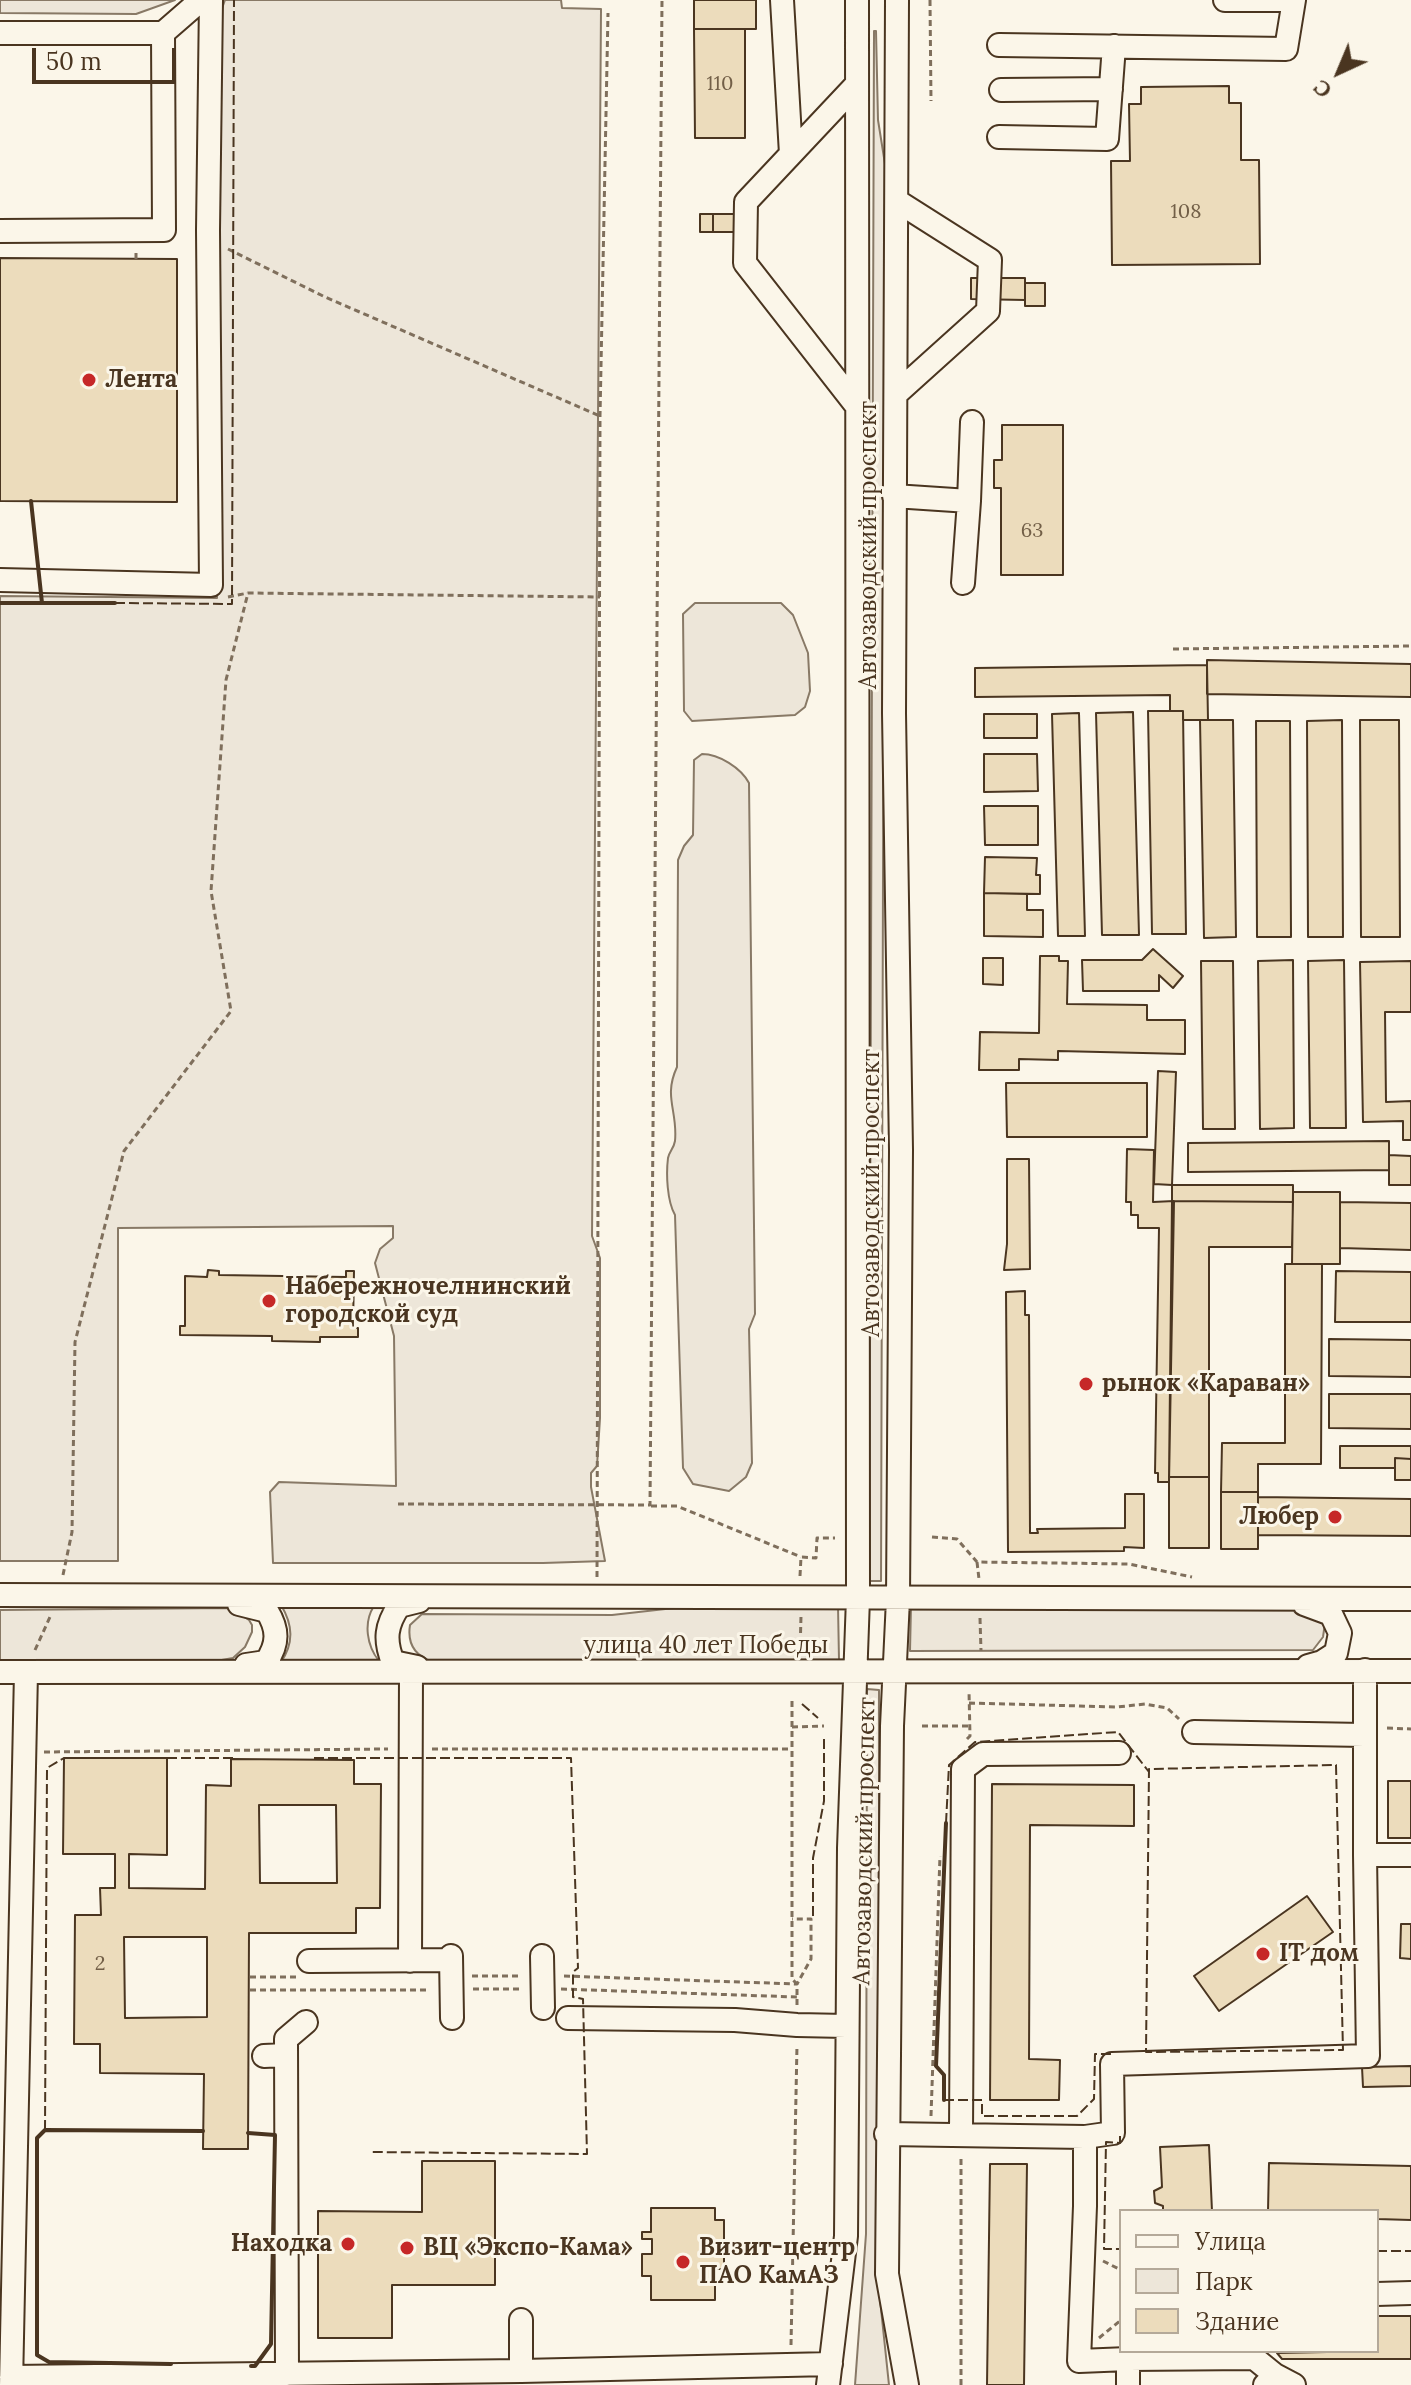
<!DOCTYPE html>
<meta charset="utf-8">
<style>
body{margin:0}
#map{position:relative;width:1411px;height:2385px;overflow:hidden;background:#fbf6e9;font-family:Lora,serif}
canvas{display:block}
.legend{position:absolute;left:1119px;top:2209px;width:260px;height:144px;box-sizing:border-box;background:#fbf6e9;border:2px solid #b4a999;margin:0;padding:10px 14px;list-style:none;font-size:24px;color:#4a3520}
.legend li{display:flex;align-items:center;gap:16px;height:40px}
.legend b{width:40px;border:2px solid #b4a999}
.north{position:absolute;left:1299px;top:32px;width:80px;height:80px;-webkit-text-stroke:6px #fbf6e9;paint-order:stroke;rotate:224deg;font-size:22px;font-weight:700;line-height:32px;text-align:center;color:#4a3520}
.north::after{content:'';display:block;margin:auto;width:28px;height:36px;background:#4a3520;clip-path:polygon(50% 0,100% 100%,50% 72%,0 100%)}
.scale{position:absolute;left:32px;top:48px;width:144px;height:36px;box-sizing:border-box;border:4px solid #4a3520;border-top:0;padding-left:10px;font-size:24px;line-height:28px;white-space:nowrap;color:#4a3520;-webkit-text-stroke:6px #fbf6e9;paint-order:stroke}
</style>
<div id="map">
<canvas width="1411" height="2385"></canvas>
<ul class="legend">
<li><b style="height:10px;background:#fbf6e9"></b>Улица</li>
<li><b style="height:22px;background:#ede6d9"></b>Парк</li>
<li><b style="height:22px;background:#ecdcbc"></b>Здание</li>
</ul>
<div class="north">С</div>
<div class="scale">50 m</div>
</div>
<script>
const context = document.querySelector('canvas').getContext('2d');
context.lineJoin = 'round';
function fillPath(path, color) {
  context.fillStyle = color;
  context.fill(path, 'evenodd');
}
function strokePath(path, color, width, dash) {
  context.strokeStyle = color;
  context.lineWidth = width;
  context.lineCap = dash ? 'butt' : 'round';
  context.setLineDash(dash || []);
  context.stroke(path);
}
function drawText(font, color, halo, rows, align = 'center') {
  context.font = font + ' Lora,serif';
  context.lineWidth = 6;
  context.setLineDash([]);
  context.textBaseline = 'middle';
  context.strokeStyle = halo;
  context.fillStyle = color;
  for (const [text, x, y, turn = 0] of rows) {
    context.save();
    context.translate(x, y);
    context.rotate((+turn || 0) * Math.PI / 180);
    context.textAlign = isNaN(turn) ? turn : align;
    if (halo) context.strokeText(text, 0, 0);
    context.fillText(text, 0, 0);
    context.restore();
  }
}
const green = new Path2D(`
 M0 0H175L136 14 0 13Z
 M225 0H561L562 8 601 9 592 1236 600 1258V1418L597 1466 591 1473V1487L605 1561 543 1563H273L270 1492 279 1482 396 1486 394 1336 375 1263 380 1249 393 1238V1226L118 1228V1561H0V596L217 598 220 14Z
 M874 31H876L878 120 885 164 881 1581H869Z
 M695 603H781L793 615 808 653 810 691 805 707 795 715 692 721 684 711 683 614Z
 M702 754C719 754 741 768 749 783L755 1314 749 1329 752 1463 746 1477 729 1491 693 1484 683 1468 675 1215C667 1201 666 1174 668 1158 669 1152 674 1148 675 1141 678 1111 663 1097 677 1067L678 860 684 846 693 835 694 760Z
 M281 1605 374 1606C363 1623 367 1646 379 1661L281 1662C294 1643 293 1625 281 1605Z
 M838 1605 839 1660 433 1662C415 1656 407 1644 410 1625L422 1614 612 1615 683 1607Z
 M911 1606 1299 1608 1325 1623 1323 1637 1313 1650 910 1651Z
 M230 1608 249 1620 252 1625V1632L245 1647 233 1658 176 1668 0 1666V1610Z
 M867 1689 879 1690V2290L889 2385H855L866 2234Z`);
const building = new Path2D(`
 M694 0H756V29H694Z
 M694 29H745V138H695Z
 M1229 86V103H1241V160H1259L1260 264 1112 265 1111 161H1130L1129 104H1141V87Z
 M700 214H713V232H700Z
 M713 214H749V232H713Z
 M0 258 177 259V502L0 501Z
 M971 278H1025V300L971 299Z
 M1025 283H1045V306H1025Z
 M1002 425H1063V575H1001V488H994V460H1002Z
 M1207 660 1411 664V697L1207 694Z
 M1207 665 1208 720H1183V711H1170V695L975 697V668Z
 M1148 711H1183L1186 934H1152Z
 M1133 712 1139 935H1102L1096 713Z
 M1079 713 1085 936H1058L1052 714Z
 M984 714H1037V738H984Z
 M1200 720H1233L1236 937 1204 938Z
 M1342 720 1343 937H1308L1307 721Z
 M1360 720H1399L1400 937H1361Z
 M1256 721H1290L1291 937H1257Z
 M984 754H1037L1038 791 984 792Z
 M984 806H1038V845H985Z
 M985 857 1037 858 1036 875H1040V894L984 893Z
 M984 893 1027 894V910H1043V937L984 936Z
 M1153 949 1183 976 1173 988 1159 975V991H1083L1082 960H1142Z
 M1040 956H1059V961H1068L1067 1004 1147 1005V1020H1185V1054L1058 1051V1060L1019 1059V1070H979L980 1032 1039 1033Z
 M983 958H1003V985L983 984Z
 M1293 960 1294 1128 1260 1129 1258 961Z
 M1344 960 1346 1128H1310L1308 961Z
 M1201 961H1233L1235 1129H1203Z
 M1411 961V1012H1385L1386 1102 1411 1101V1140H1403V1121L1363 1122 1360 962Z
 M1158 1071 1176 1072 1172 1185 1154 1184Z
 M1006 1083H1147V1137H1007Z
 M1389 1141V1170L1188 1172V1143Z
 M1127 1149 1154 1150 1153 1202 1174 1201 1169 1482H1158V1473H1155L1159 1228H1138V1215H1131V1202H1126Z
 M1389 1155 1411 1156V1185H1389Z
 M1007 1159H1029L1030 1269 1004 1270 1007 1244Z
 M1172 1185H1293V1202L1172 1201Z
 M1293 1192H1340V1264H1292Z
 M1172 1201 1293 1202 1292 1247H1209V1477H1169Z
 M1340 1202 1411 1203V1250L1340 1248Z
 M1285 1264H1322L1321 1464H1258V1492H1221L1222 1443H1285Z
 M208 1270 219 1271V1275L346 1277V1271H354L353 1328H358V1337H320V1342L272 1341V1336L180 1335V1326H185V1276L207 1277Z
 M1336 1271 1411 1272V1322H1335Z
 M1025 1291V1315H1029L1030 1533H1038L1037 1529 1125 1528V1494H1144V1548L1124 1547V1551L1008 1552 1006 1292Z
 M1329 1339 1411 1340V1377L1329 1376Z
 M1329 1394H1411V1429L1329 1428Z
 M1340 1446H1411V1459L1395 1458V1468H1340Z
 M1395 1458 1411 1459V1480H1395Z
 M1169 1477H1209V1548H1169Z
 M1221 1492H1258V1549H1221Z
 M1258 1497 1411 1499V1536L1258 1535Z
 M64 1758H167V1855L129 1854V1888L205 1889 206 1785 231 1786V1759L354 1760V1784H381L380 1908H356V1933H249L248 2149H203L204 2074 100 2073V2044H74L75 1915H101L100 1888H115V1854H63ZM259 1805H336L337 1883H260ZM124 1937H207V2017L125 2018Z
 M1388 1781H1411V1838H1388Z
 M992 1784 1134 1785V1826L1030 1825 1029 2059 1060 2060 1059 2100H990Z
 M1307 1896 1333 1932 1219 2011 1194 1976Z
 M1401 1924H1411V1959L1400 1958Z
 M1411 2066V2086L1363 2087 1362 2067Z
 M1209 2145 1212 2211H1163V2206L1155 2203 1154 2191 1162 2187 1160 2147Z
 M422 2161H495V2285H392V2338H318V2211L422 2212Z
 M1269 2163 1411 2166V2220L1377 2219V2211H1268Z
 M990 2164H1027L1024 2385H987Z
 M651 2208H715V2220H724V2241H721V2250H724V2269H715V2300H651V2276H642V2254H652V2239H642V2232H651Z
 M1377 2316H1411V2359H1282L1277 2353 1377 2351Z`);
const path = new Path2D(`
 M930 0 931 101
 M228 249 325 297 600 416
 M136 259V250
 M228 597 248 593 600 597
 M1173 649 1411 646
 M398 1504 650 1505 662 0
 M651 1506H677L801 1557
 M932 1537 957 1539 977 1562 1129 1564 1192 1577
 M977 1562 979 1579
 M63 1575 72 1532 75 1342 124 1151 231 1011 211 891 226 680 248 593
 M800 1576 801 1557 816 1558 817 1538H835
 M597 1577 600 416 608 13
 M980 1618 981 1651
 M35 1650 50 1617
 M800 1653 801 1616
 M792 1701V1979L797 1984V2005
 M969 1703 1117 1707 1145 1704 1167 1708 1179 1719
 M922 1726H969
 M792 1727 824 1726
 M1387 1728 1411 1729
 M967 1739 970 1736 969 1691
 M432 1749H792
 M44 1752 388 1749
 M472 1976H521
 M564 1976 797 1984 811 1959V1919H792
 M250 1977H297
 M473 1989H522
 M561 1989 797 1997
 M250 1990H430
 M931 2116 940 1856
 M1103 2261 1121 2270
 M1099 2338 1121 2320
 M791 2345 797 2045
 M961 2385V2157`);
const minor = new Path2D(`
 M782 0 791 154
 M897 0 894 713 901 1150 898 1599 892 1726 887 2274 907 2385
 M1225 0H1294
 M0 33H163L201 0
 M999 45 1286 49 1294 0
 M857 84 746 202 745 263 859 409
 M1001 90 1111 89
 M999 137 1107 139 1114 46
 M0 231 164 230 163 33
 M897 393 988 311 990 260 897 201
 M894 496 969 501 963 583
 M969 501 972 422
 M0 580 211 585 208 230 211 0
 M0 1595 1411 1599
 M239 1604 267 1611C278 1629 279 1643 266 1662L246 1665
 M1304 1604 1331 1614 1340 1633 1336 1653 1322 1662 1308 1666
 M417 1667 393 1662C384 1640 386 1625 399 1606L419 1601
 M1365 1670V1855H1411
 M0 1672 1411 1671
 M1194 1732 1364 1735
 M451 1956 452 2018
 M542 1956 543 2008
 M309 1961 451 1960
 M410 1961 411 1672
 M568 2018 735 2020 797 2025 846 2026
 M264 2056 286 2055
 M886 2134 1085 2137V2206L1079 2361 1128 2359V2385
 M961 2134 963 1769 983 1754 1119 1753
 M1085 2137 1113 2133 1112 2064 1368 2056 1365 1855
 M1377 2294 1411 2293
 M1254 2351V2358L1275 2375 1265 2385
 M1128 2359 1254 2358
 M521 2371V2320
 M287 2374 286 2039 306 2022
 M1275 2375 1294 2385
 M11 2377 521 2371 831 2364
 M11 2385 26 1672
 M828 2385 846 2236 849 1848 858 1598 857 0`);
const fence = new Path2D(`
 M115 603 232 604 234 0
 M802 1704 818 1718
 M167 1758H234
 M314 1758H571L578 1968 573 1972V1997L583 1999 587 2154 371 2152
 M1336 1765 1343 2050 1146 2052 1149 1769Z
 M946 1823 949 1765 975 1742 1118 1732 1149 1772
 M813 1916V1858L824 1801V1735
 M944 2100H982V2116H1077L1094 2099 1095 2054H1114
 M45 2130 47 1768 64 1758
 M1120 2136V2143L1106 2142 1104 2249H1121
 M1377 2251H1411`);
const wall = new Path2D(`
 M31 501 42 603
 M0 603H115
 M944 2100V2075L936 2066 946 1823
 M248 2133 275 2135 271 2344 255 2366H251
 M171 2364 49 2362 37 2355V2138L45 2130 203 2131`);
const markers = [
 [89,380,8,"#c62828"],
 [269,1301,8,"#c62828"],
 [1086,1384,8,"#c62828"],
 [1335,1517,8,"#c62828"],
 [1263,1954,8,"#c62828"],
 [348,2244,8,"#c62828"],
 [407,2248,8,"#c62828"],
 [683,2262,8,"#c62828"]
];
const numberNames = [
 ["110",720,84],
 ["108",1186,212],
 ["63",1032,531],
 ["2",100,1964]
];
const poiNames = [
 ["Лента",105,380],
 ["Набережночелнинский",285,1287],
 ["городской суд",285,1315],
 ["рынок «Караван»",1102,1384],
 ["Любер",1319,1517,"right"],
 ["IT дом",1279,1954],
 ["Находка",332,2244,"right"],
 ["ВЦ «Экспо-Кама»",423,2248],
 ["Визит-центр",699,2248],
 ["ПАО КамАЗ",699,2276]
];
const streetNames = [
 ["Автозаводский проспект",869,545,-90],
 ["Автозаводский проспект",872,1193,-90],
 ["улица 40 лет Победы",706,1646],
 ["Автозаводский проспект",865,1841,-89]
];
fillPath(green, '#ede6d9');
strokePath(green, '#887966', 2);
fillPath(building, '#ecdcbc');
strokePath(building, '#4a3520', 2);
strokePath(minor, '#4a3520', 26);
strokePath(path, '#7f6f5c', 3, [6, 4]);
strokePath(minor, '#fbf6e9', 22);
strokePath(fence, '#4a3520', 2, [10, 4]);
strokePath(wall, '#4a3520', 4);
for (const [x, y, r, color] of markers) {
  const dot = new Path2D();
  dot.arc(x, y, r, 0, 2 * Math.PI);
  context.fillStyle = color;
  context.fill(dot);
  strokePath(dot, '#fbf6e9', 3);
}
drawText('20px', '#725f47', null, numberNames);
drawText('bold 24px', '#4a3520', '#fbf6e9', poiNames, 'left');
drawText('24px', '#4a3520', '#fbf6e9', streetNames);
</script>
